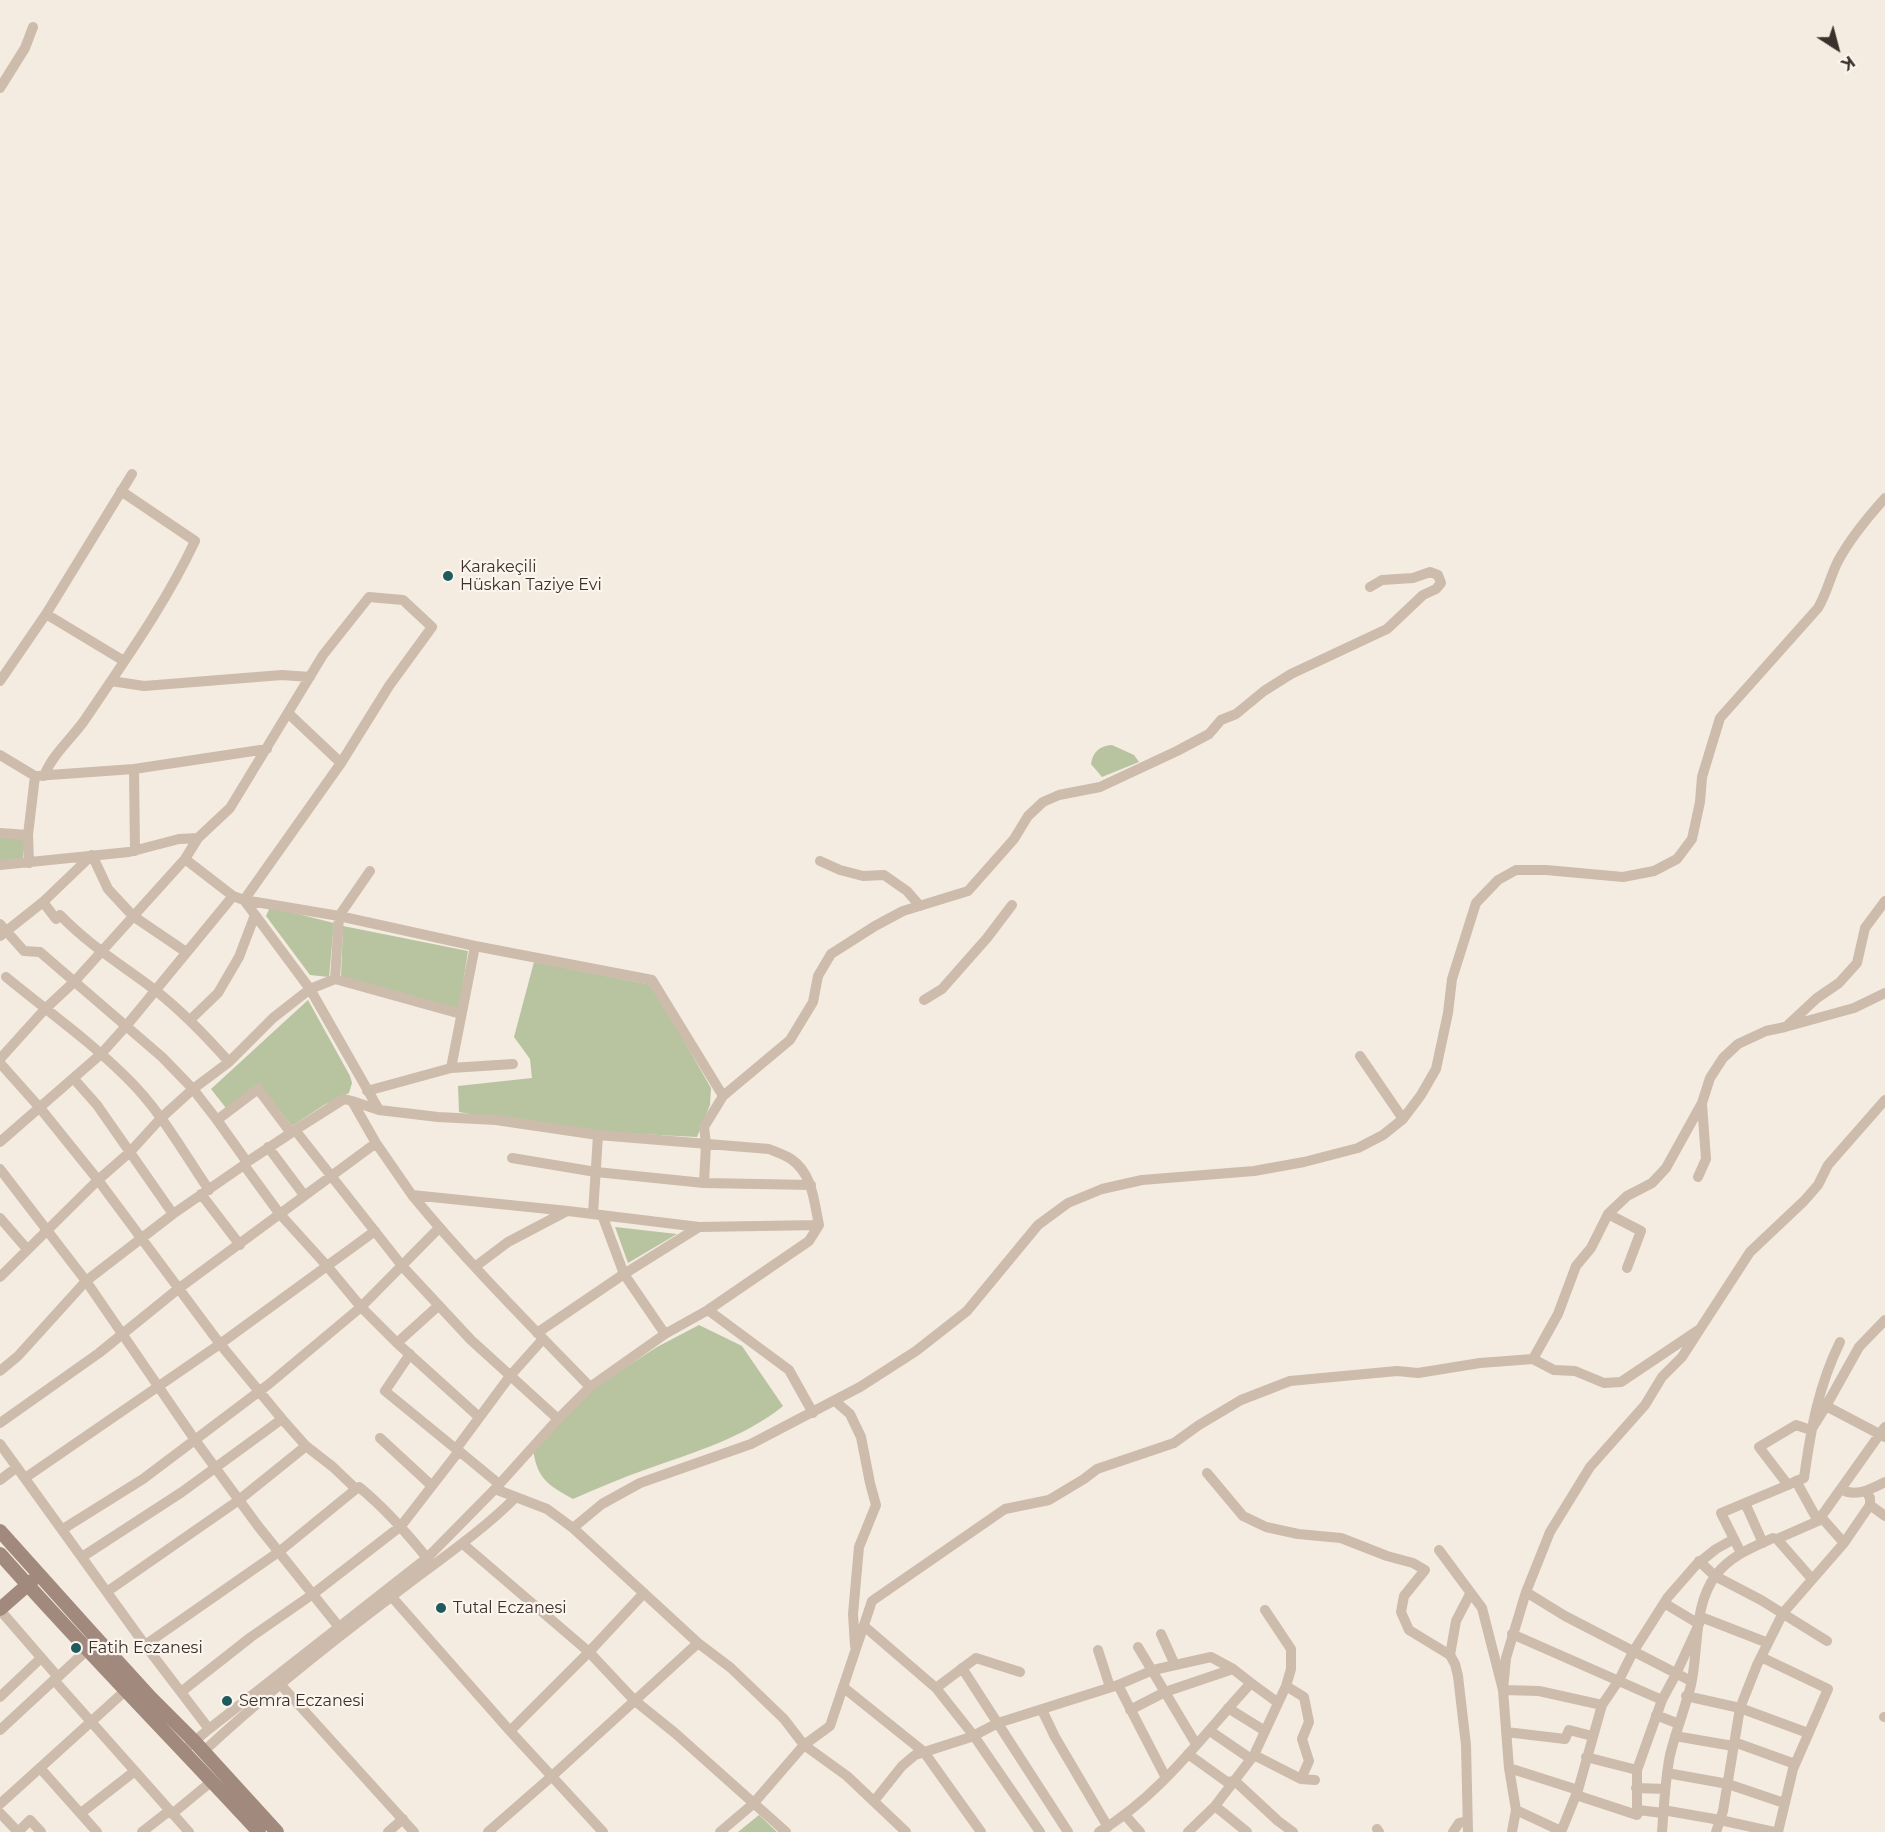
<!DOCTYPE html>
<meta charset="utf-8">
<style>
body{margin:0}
#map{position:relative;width:1885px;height:1832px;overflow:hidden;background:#f4ebe1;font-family:Montserrat,sans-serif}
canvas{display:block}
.north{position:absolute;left:1807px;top:18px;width:60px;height:60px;-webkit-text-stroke:4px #fbf5ee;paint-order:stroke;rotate:144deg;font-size:16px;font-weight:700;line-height:24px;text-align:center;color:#3b302b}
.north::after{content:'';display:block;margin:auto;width:21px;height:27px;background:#3b302b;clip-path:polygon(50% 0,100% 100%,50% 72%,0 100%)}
</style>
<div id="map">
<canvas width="1885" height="1832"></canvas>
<div class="north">K</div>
</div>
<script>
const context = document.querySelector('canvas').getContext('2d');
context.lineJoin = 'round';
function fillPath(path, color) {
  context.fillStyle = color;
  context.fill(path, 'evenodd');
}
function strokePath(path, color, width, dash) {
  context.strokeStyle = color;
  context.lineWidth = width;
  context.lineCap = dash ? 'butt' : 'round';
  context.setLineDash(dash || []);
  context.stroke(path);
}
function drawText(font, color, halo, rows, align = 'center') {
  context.font = font + ' Montserrat,sans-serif';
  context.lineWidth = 4.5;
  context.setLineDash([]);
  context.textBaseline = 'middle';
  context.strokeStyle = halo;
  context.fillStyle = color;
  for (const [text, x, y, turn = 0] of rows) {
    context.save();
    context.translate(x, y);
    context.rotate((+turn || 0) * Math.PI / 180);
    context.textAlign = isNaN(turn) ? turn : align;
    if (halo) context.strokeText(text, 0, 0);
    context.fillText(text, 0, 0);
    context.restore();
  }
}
const green = new Path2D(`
 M1112 745 1134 755 1139 762 1102 777 1091 764C1093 752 1099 746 1112 745Z
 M0 836 25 837 23 860 0 861Z
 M270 907 334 923 329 977 310 975 266 916Z
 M343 926 468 951 459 1009 341 976Z
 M534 962 652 985 711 1088 710 1105 697 1137C618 1133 537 1128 459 1112L458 1086 532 1078 530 1059 514 1037Z
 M308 1000 350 1076 352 1083 349 1093 324 1105 292 1126 259 1084 226 1108 211 1089Z
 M615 1227 677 1234 628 1263Z
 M699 1325 742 1346 783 1406C745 1437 695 1452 650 1468 624 1477 598 1488 573 1499 548 1485 537 1479 533 1449L589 1391 657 1347Z
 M759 1815 777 1832H738Z`);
const street = new Path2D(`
 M0 88 25 48 33 27
 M46 614 124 661
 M0 681 46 614 132 474
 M111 681 144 686 282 675 310 677
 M288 713 341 763
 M0 755 35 776 134 769 267 749
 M134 769 135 851
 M44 776C52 755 71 739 84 721 123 663 165 605 195 541L121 491
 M0 833 28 835
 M185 859 233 896 244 900 339 916 475 946 652 980 723 1096
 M820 861 840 870 863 876 884 875 907 891 920 906
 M29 863 28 835 35 776
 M0 865 129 852 179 839 198 838
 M43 902 56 919 60 915C90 946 122 965 155 990 183 1012 206 1036 229 1062
 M0 924 24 951 40 952 162 1057 193 1089 217 1120
 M0 936 43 902 92 855 108 889 133 916 186 952
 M6 977C46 1010 90 1041 127 1078 160 1110 183 1152 209 1190
 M335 979 339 916 370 871
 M924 1000 942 989 987 938 1012 905
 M191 1019 218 993 239 957 255 915
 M1788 1025 1817 998 1839 983 1857 963 1865 928 1885 901
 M1360 1056 1403 1119
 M0 1059 45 1009 74 982 185 859 198 838 230 808 323 655 369 597 403 600 432 627 389 686 341 763 244 900 310 989 379 1110
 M0 1063 40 1108 98 1180 220 1344 282 1419 306 1446 333 1467 356 1489 359 1487C385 1508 406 1532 427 1558
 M451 1068 513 1064
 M74 1079 97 1105 173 1214
 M367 1091 451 1068 475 946
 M295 1130 344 1099 352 1101
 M0 1142 101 1054 127 1025 233 896
 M268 1147 304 1195
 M512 1158 596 1172 704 1183 811 1185
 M247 1162 291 1133
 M244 1165 279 1213 327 1266 361 1307 397 1343 479 1417
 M0 1169 86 1281 195 1440 258 1526 339 1627
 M1698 1177 1706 1159 1702 1104
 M704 1183 706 1144 704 1127 723 1096 790 1040 813 1002 818 976 831 954 875 926 903 911 968 891 1014 839 1028 816 1043 802 1059 795 1100 787 1177 751 1209 734 1221 720 1236 714 1264 691 1291 674 1387 629 1423 595 1436 589 1441 583 1438 575 1430 572 1413 578 1382 580 1370 587
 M201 1194 240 1245
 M412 1195C467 1262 529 1324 590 1387
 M593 1214 598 1135
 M1608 1214 1641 1231 1627 1268
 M0 1218 27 1249
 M476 1266 508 1242 567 1211
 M0 1277 98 1180 130 1152 161 1118 193 1089 229 1062 273 1018 310 989 335 979 461 1014
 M708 1310 789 1370 813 1413
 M1700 1329 1750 1252 1804 1201 1818 1185 1828 1165 1885 1100
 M537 1333 624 1274 602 1215
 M665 1334 624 1274 699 1227 819 1225C814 1202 813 1174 791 1159 785 1155 776 1152 769 1149L598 1135 496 1120 438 1117 379 1110 352 1101 376 1143 412 1195 568 1211 699 1227
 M397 1343 438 1306
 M410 1354 385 1391 456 1449
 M0 1371 18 1356 86 1281 173 1214 244 1165 247 1162 217 1120 258 1089 291 1133 295 1130 403 1267 471 1340 558 1419
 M835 1401 850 1414 861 1437 870 1483 876 1505 859 1547 853 1614 855 1646
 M1826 1406 1859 1347 1885 1320
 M0 1423 99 1353 178 1289 376 1143
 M380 1438 432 1486
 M0 1444 145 1645 209 1729 427 1558 495 1489 558 1419 590 1387 665 1334 708 1310 809 1241 819 1225
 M459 1451 499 1484
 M1207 1473 1243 1516 1266 1527 1298 1534 1341 1538 1387 1556 1413 1563 1425 1570 1404 1596 1401 1612 1409 1630 1450 1655
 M25 1478 220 1344 375 1231
 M0 1480 17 1467
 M1796 1481 1788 1485 1759 1447 1796 1425 1811 1430 1826 1406 1885 1437
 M495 1489 547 1509 573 1528 698 1643 731 1668 784 1719 804 1745 847 1776 906 1832
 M1841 1489C1855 1498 1871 1489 1885 1482
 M1745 1503 1763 1543
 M1870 1505 1885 1516
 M1822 1518 1844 1543
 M1818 1521 1796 1481 1804 1478C1811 1429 1818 1387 1840 1342
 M573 1528 602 1504 640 1483 751 1444 860 1387 916 1351 967 1311 1038 1225 1068 1203 1102 1189 1142 1180 1254 1171 1304 1162 1358 1148 1383 1135 1403 1119 1421 1095 1436 1069 1448 1013 1452 979 1476 903 1498 880 1516 870H1546L1623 877 1654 871 1677 859 1692 839 1700 802 1702 777 1720 718 1818 608C1827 593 1830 577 1838 561 1851 537 1867 518 1885 498
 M63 1529 143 1479 269 1384 361 1307 439 1228
 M1734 1539 1721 1513 1788 1485
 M1777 1539 1812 1579
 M463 1544 589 1652 634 1700 675 1733 786 1832
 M1439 1550 1482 1608 1503 1690 1539 1691 1602 1705
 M82 1557 182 1492 282 1419
 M1699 1561 1715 1576 1761 1600 1827 1641
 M108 1591 239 1500 306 1446
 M1526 1592 1550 1532 1590 1467 1645 1405 1662 1377 1682 1357 1700 1329 1621 1382 1604 1383 1575 1371 1554 1370 1533 1359
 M391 1596 510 1731 603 1832
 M0 1610 58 1677 54 1680 189 1832
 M1701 1617 1768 1643
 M864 1626 936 1688 976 1658 1020 1672
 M1161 1634 1175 1665
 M1512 1634 1662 1700 1637 1770V1815L1576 1795
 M145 1645 280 1551 356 1489
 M1138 1647 1196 1744
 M1098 1650 1110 1687
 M1761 1657 1828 1689 1793 1769 1778 1832
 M962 1668 1068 1832
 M58 1677 87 1650
 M1251 1683 1277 1702
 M280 1684 414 1832
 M1118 1685 1166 1778
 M1286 1686 1304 1697 1309 1722 1302 1739 1309 1761 1301 1779
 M843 1687 924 1752 981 1832
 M936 1688 974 1736 1040 1832
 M181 1692 251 1637 313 1594 401 1526 459 1451 456 1449 510 1376 543 1339
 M1686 1696 1740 1708 1808 1733
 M0 1697 41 1658
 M1662 1700 1676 1674 1699 1624 1664 1603
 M1228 1708 1265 1731
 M1042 1710 1055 1737 1108 1827
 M1130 1710 1165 1692 1233 1669
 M1656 1715 1679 1724
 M1884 1717H1885
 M0 1730 54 1680
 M510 1731 589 1652 644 1593
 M1210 1731 1251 1759
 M1506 1732 1565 1739 1569 1730 1592 1736
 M1675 1736 1733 1746
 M1734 1742 1795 1764
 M184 1750 209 1729
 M204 1751C263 1696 326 1646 391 1597 433 1564 478 1535 516 1497
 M1188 1754 1227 1782 1235 1781 1278 1821 1293 1832
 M1254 1755 1301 1779 1315 1780
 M1586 1757 1637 1770
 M40 1768 97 1832
 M1509 1768 1578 1790
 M1667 1773 1728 1784 1784 1803
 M1636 1788 1665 1789
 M874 1801 902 1766 915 1755 971 1737 998 1723 1118 1685 1153 1670 1211 1657 1233 1669 1251 1683C1202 1736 1162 1794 1099 1832
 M0 1804 125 1691
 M1215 1806 1247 1832
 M1516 1810 1561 1831
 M1638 1810 1663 1813
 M1663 1810 1720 1820 1774 1832
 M0 1813 18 1832
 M81 1813 135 1771
 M172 1814 212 1781
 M1125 1815 1140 1832
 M1377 1829 1379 1832
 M18 1832 30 1820 41 1832
 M142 1832 169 1811
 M388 1832 403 1819
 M488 1832 551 1777 698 1643
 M720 1832 753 1804 804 1745 830 1726 872 1601 1005 1509 1049 1500 1084 1479 1097 1469 1174 1443 1199 1425 1241 1400 1290 1381 1397 1371 1418 1373 1480 1363 1533 1359 1558 1314 1576 1266 1591 1248 1608 1214 1627 1196 1652 1183 1666 1168 1702 1103 1710 1078 1723 1058 1738 1044 1766 1031 1785 1027 1854 1008 1885 993
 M1188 1832 1215 1806 1254 1755 1286 1686 1291 1669V1649L1265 1610
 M1453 1832 1459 1823 1463 1822 1467 1823
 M1468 1832 1466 1745 1458 1676 1455 1664 1450 1655 1456 1621 1470 1594
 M1512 1832 1516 1810 1509 1768 1503 1690 1506 1658 1526 1592 1565 1616 1691 1681
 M1561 1832 1578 1790 1602 1705 1619 1680 1633 1652 1668 1597 1696 1565 1716 1549 1734 1539 1741 1553
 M1662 1832C1664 1806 1665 1780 1670 1755 1676 1731 1685 1708 1691 1685 1699 1649 1693 1605 1716 1575 1730 1556 1753 1547 1773 1538L1777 1539 1818 1521 1885 1427
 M1716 1832 1723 1811 1740 1708 1757 1665 1783 1613 1844 1543 1870 1505V1498L1866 1491`);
const secondary = new Path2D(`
 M0 1531 89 1630 150 1697 194 1741 277 1832
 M0 1554C84 1649 173 1739 259 1832
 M0 1609 32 1581`);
const markers = [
 [448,576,6,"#1f5a5e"],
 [441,1608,6,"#1f5a5e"],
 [76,1648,6,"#1f5a5e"],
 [227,1701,6,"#1f5a5e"]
];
const poiNames = [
 ["Karakeçili",460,567],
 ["Hüskan Taziye Evi",460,585],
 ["Tutal Eczanesi",453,1608],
 ["Fatih Eczanesi",88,1648],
 ["Semra Eczanesi",239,1701]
];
fillPath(green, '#b8c4a0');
strokePath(street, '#cdbbac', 10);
strokePath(secondary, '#a18a7d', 14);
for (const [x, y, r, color] of markers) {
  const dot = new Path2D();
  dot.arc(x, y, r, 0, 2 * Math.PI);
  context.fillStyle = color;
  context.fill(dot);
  strokePath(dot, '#fbf5ee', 2);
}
drawText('16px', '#3b302b', '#fbf5ee', poiNames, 'left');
</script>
